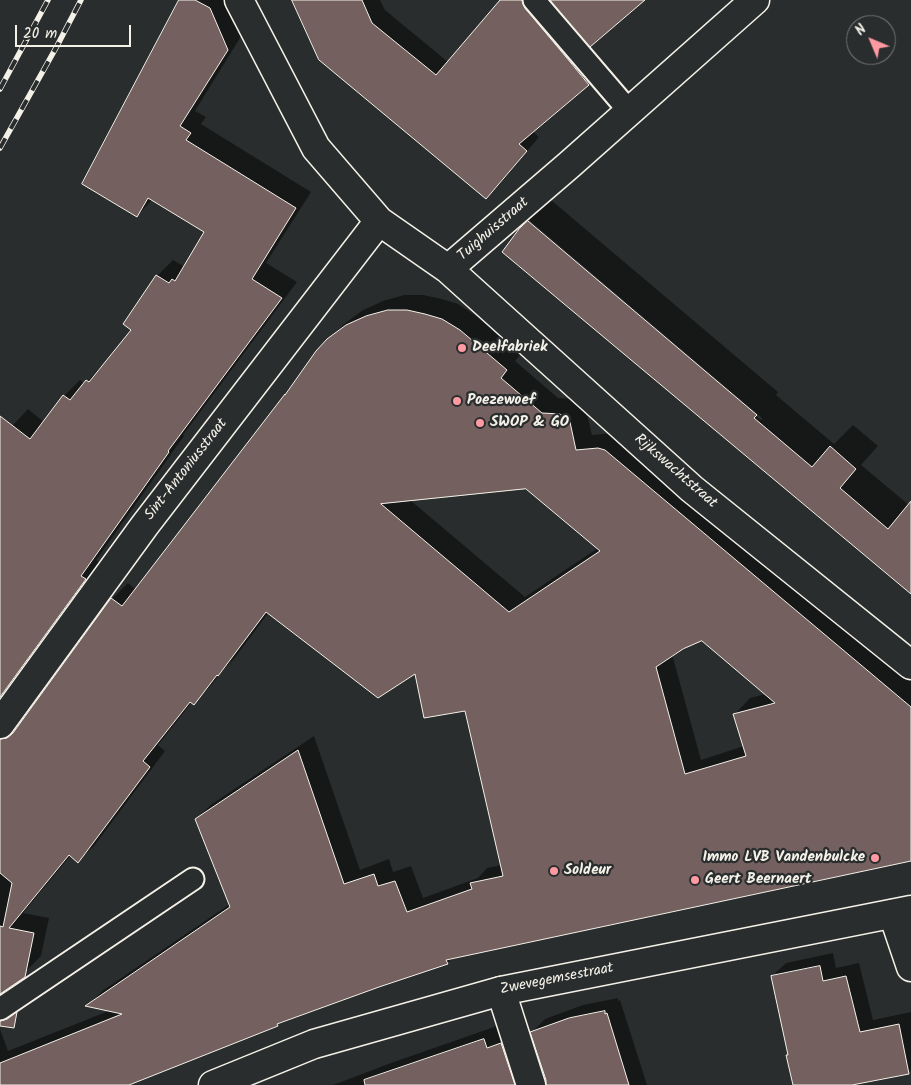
<!DOCTYPE html>
<style>
body{margin:0}
#map{position:relative;width:911px;height:1085px;overflow:hidden;background:#2a2d2e;font-family:Kalam,sans-serif}
canvas{display:block}
.north{position:absolute;left:846px;top:15px;width:50px;height:50px;box-sizing:border-box;background:#2a2d2e;border:1px solid #7b7b78;border-radius:50%;rotate:315deg;font-size:14px;font-weight:700;line-height:20px;text-align:center;color:#f4f1e8}
.north::after{content:'';display:block;margin:auto;width:18px;height:22px;background:#ff9aa2;clip-path:polygon(50% 0,100% 100%,50% 72%,0 100%)}
.scale{position:absolute;left:15px;top:25px;width:116px;height:22px;box-sizing:border-box;border:2px solid #f4f1e8;border-top:0;padding-left:6px;font-size:15px;line-height:18px;white-space:nowrap;color:#f4f1e8;-webkit-text-stroke:4px #2a2d2e;paint-order:stroke}
</style>
<div id="map">
<canvas width="911" height="1085"></canvas>
<div class="north">N</div>
<div class="scale">20 m</div>
</div>
<script>
const context = document.querySelector('canvas').getContext('2d');
context.lineJoin = 'round';
function fillPath(path, color) {
  context.fillStyle = color;
  context.fill(path, 'evenodd');
}
function strokePath(path, color, width, dash) {
  context.strokeStyle = color;
  context.lineWidth = width;
  context.lineCap = dash ? 'butt' : 'round';
  context.setLineDash(dash || []);
  context.stroke(path);
}
function drawText(font, color, halo, rows, align = 'center') {
  context.font = font + ' Kalam,sans-serif';
  context.lineWidth = 4.5;
  context.setLineDash([]);
  context.textBaseline = 'middle';
  context.strokeStyle = halo;
  context.fillStyle = color;
  for (const [text, x, y, turn = 0] of rows) {
    context.save();
    context.translate(x, y);
    context.rotate((+turn || 0) * Math.PI / 180);
    context.textAlign = isNaN(turn) ? turn : align;
    if (halo) context.strokeText(text, 0, 0);
    context.fillText(text, 0, 0);
    context.restore();
  }
}
const shadow = new Path2D(`
 M181 0H229L243 33 195 111 206 117 201 124 311 192 266 263 297 282 183 435 184 436 96 560 101 563 0 705V439L28 409 44 422 64 396 80 380 85 384 102 365 103 366 133 329 125 324 157 276 173 260 185 267 206 231 153 199 137 216Z
 M294 0H380L385 10 448 62 501 0H541L601 72 588 85 532 131 539 137 499 185 486 198Z
 M551 200 778 392 776 395 834 444 853 425 878 446 861 465 909 505 911 503V592L520 229 528 221V223L761 420 762 418 529 220Z
 M404 295H423L442 299 458 304 475 315 521 354 515 361 558 398 576 399 585 406 592 435 615 433 911 678V859L454 957 447 963 379 986 280 1022 277 1024 127 1085H0V1029L8 1051 111 1010 88 1005 102 991 230 904 196 819 212 804 314 736 360 870 389 859 393 872 411 866 423 898 478 878 487 868 502 865 466 709 416 672 269 612 234 659 222 671 209 688 193 703 192 702 158 745 165 751 94 846 78 861 71 855 23 913 49 918 41 956 25 972 0 987V709L15 724 21 723 112 599 128 583 136 590 328 340 344 324 363 310 383 301ZM527 488 598 548 525 597 410 500ZM703 640 766 694 750 698 735 714 744 746 701 760 672 654 683 647Z
 M833 953 836 968 859 963 873 1020 911 1012V1070L908 1073 846 1085H794L789 1054 772 976 786 963Z
 M618 998V1001L620 1000 647 1085H547V1080L532 1032 545 1019 583 1005Z
 M497 1026 500 1035 514 1030 537 1085H333L391 1063Z`);
const building = new Path2D(`
 M179 0H195L210 8 228 50 180 126 191 133 186 140 296 208 252 279 282 298 168 451 169 452 81 576 86 579 0 697V416L30 439 63 395 70 400 86 380 89 382 131 330 123 324 156 275 169 283 172 279 175 281 204 232 148 198 137 217 82 184Z
 M292 0H362L372 23 436 75 500 0H522L525 8 571 63 589 85 519 144 527 151 486 199 319 60Z
 M550 0H645L590 47Z
 M528 221 757 415 754 418 812 467 830 446 856 469 840 488 888 529 911 501V594L502 252 519 229Z
 M388 310H407L425 314 442 319 460 330 507 370 501 378 542 413 560 414 570 422 576 450 598 448 605 450 911 707V861L446 960 448 964 379 987 277 1024 278 1026 129 1085H0V1063L122 1014 85 1006 230 907 195 819 298 750 344 884 374 874 378 886 395 881 407 912 472 889 470 883 503 876 465 711 424 718 415 674 378 698 266 612 218 676 217 675 194 705 190 702 143 761 150 767 78 863 69 855 9 928 34 933 25 977 0 994V926L3 927 12 883 0 873V739L7 738 13 733 111 598 122 606 285 394V395L316 351 327 339 346 325 366 316ZM526 489 600 551 509 612 381 504ZM702 641 775 703 733 714 746 756 685 774 656 667 683 649Z
 M820 966 823 981 846 976 860 1032 899 1024 909 1074 852 1085H793L786 1055H788L771 976Z
 M605 1011V1014L607 1013 629 1085H546V1080L530 1032 569 1018Z
 M17 1012 14 1028 0 1026V1021L7 1019Z
 M484 1039 487 1048 501 1043 515 1085H365L364 1080Z`);
const lane = new Path2D(`
 M534 0 630 112
 M0 1009 193 879`);
const street = new Path2D(`
 M239 0 316 148 379 221 448 269 692 489 911 665
 M448 269 569 165 755 0
 M0 724 145 525 379 221
 M893 914 911 967
 M501 991 531 1085`);
const primary = new Path2D(`
 M213 1085 314 1044 501 991 911 910`);
const rail = new Path2D(`
 M0 89 48 0
 M0 148 57 46 81 0`);
const markers = [
 [462,348,5,"#ff9aa2"],
 [457,401,5,"#ff9aa2"],
 [480,423,5,"#ff9aa2"],
 [875,858,5,"#ff9aa2"],
 [554,871,5,"#ff9aa2"],
 [695,880,5,"#ff9aa2"]
];
const streetNames = [
 ["Tuighuisstraat",494,230,-41],
 ["Sint-Antoniusstraat",187,470,-52],
 ["Rijkswachtstraat",675,472,41],
 ["Zwevegemsestraat",557,980,-11]
];
const poiNames = [
 ["Deelfabriek",472,348],
 ["Poezewoef",467,401],
 ["SWOP & GO",490,423],
 ["Immo LVB Vandenbulcke",865,858,"right"],
 ["Soldeur",564,871],
 ["Geert Beernaert",705,880]
];
fillPath(shadow, '#0007');
fillPath(building, '#73605f');
strokePath(building, '#f4f1e8', 1);
strokePath(lane, '#f4f1e8', 25);
strokePath(street, '#f4f1e8', 31);
strokePath(primary, '#f4f1e8', 31);
strokePath(lane, '#2a2d2e', 21);
strokePath(street, '#2a2d2e', 28);
strokePath(primary, '#2a2d2e', 28);
strokePath(rail, '#f4f1e8', 5.5);
strokePath(rail, '#2a2d2e', 4, [11]);
for (const [x, y, r, color] of markers) {
  const dot = new Path2D();
  dot.arc(x, y, r, 0, 2 * Math.PI);
  context.fillStyle = color;
  context.fill(dot);
  strokePath(dot, '#2a2d2e', 2);
}
drawText('15px', '#f4f1e8', '#2a2d2e', streetNames);
drawText('bold 15px', '#f4f1e8', '#2a2d2e', poiNames, 'left');
</script>
